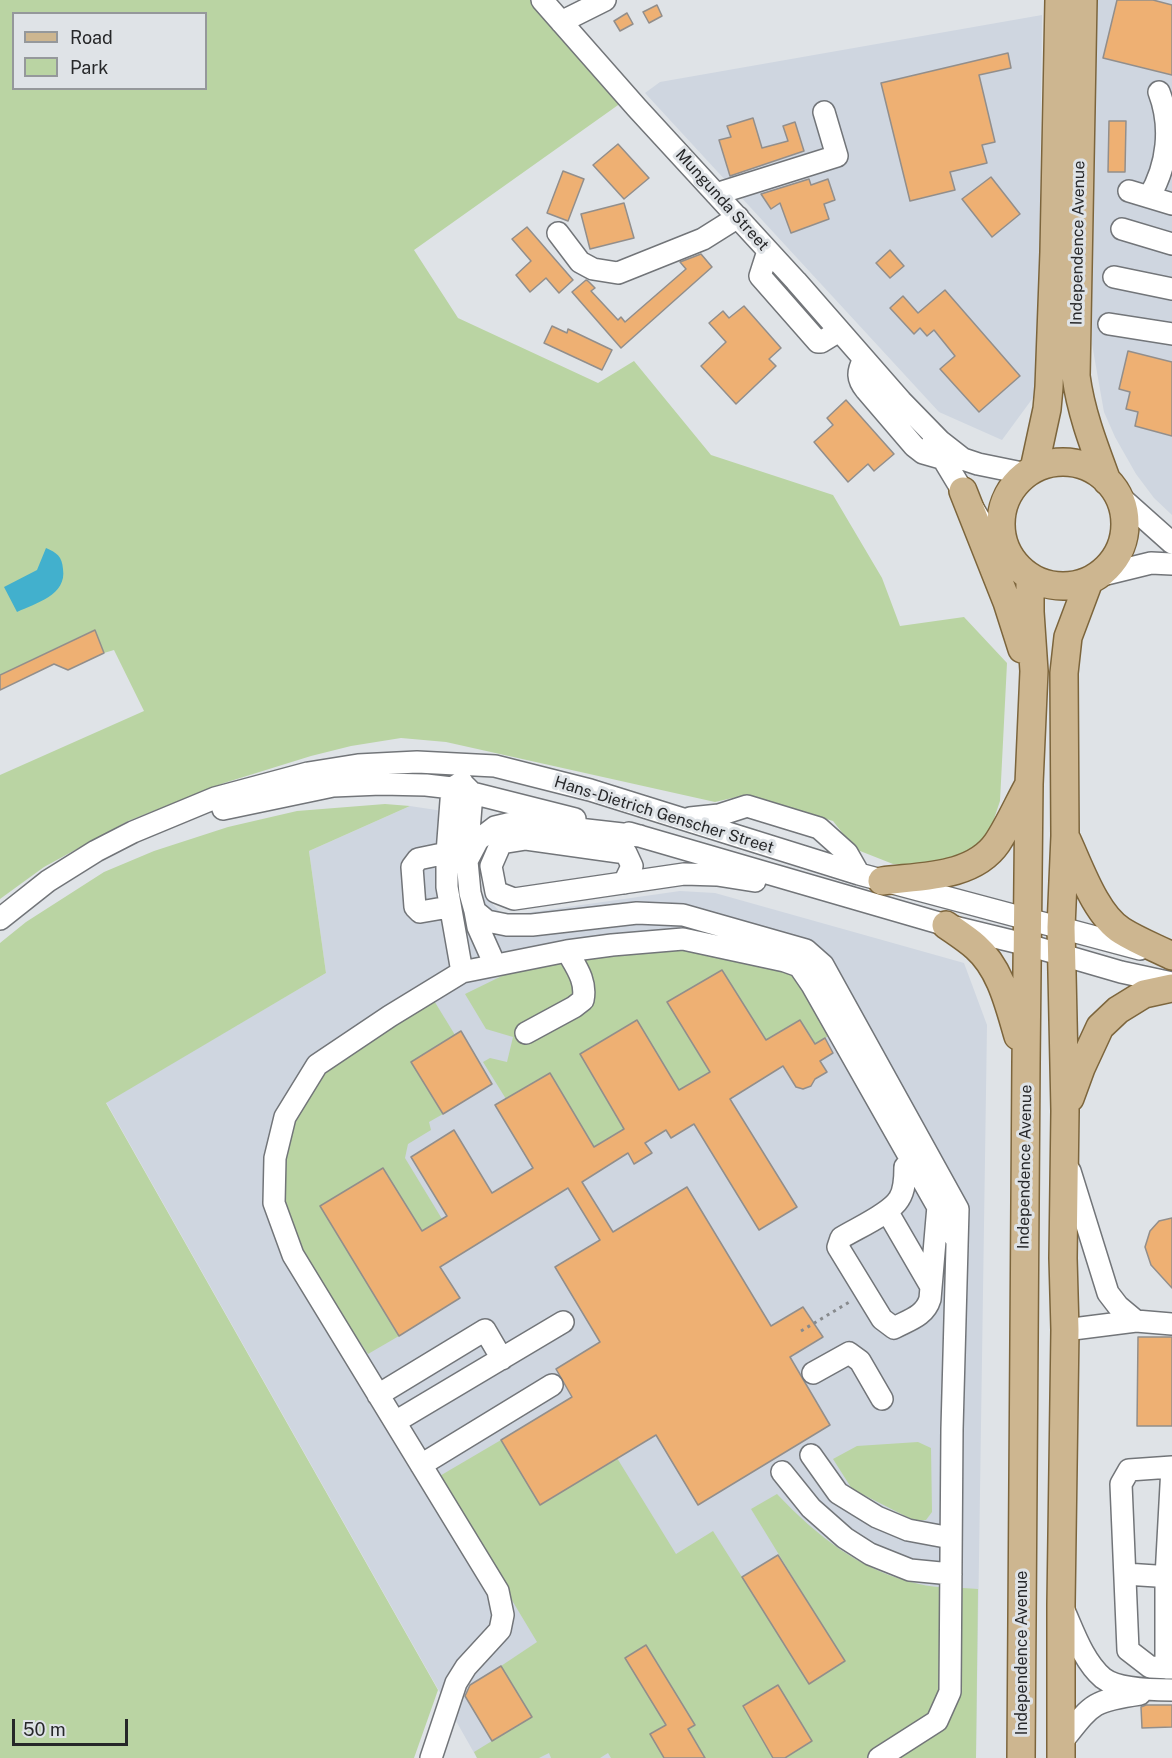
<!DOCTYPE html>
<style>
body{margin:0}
#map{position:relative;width:1172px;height:1758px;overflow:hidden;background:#dfe3e7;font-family:"Public Sans",sans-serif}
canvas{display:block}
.legend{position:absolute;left:12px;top:12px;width:195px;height:78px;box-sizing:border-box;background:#dfe3e7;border:2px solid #95989b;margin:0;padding:8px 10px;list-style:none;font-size:18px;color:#262729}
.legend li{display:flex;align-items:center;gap:12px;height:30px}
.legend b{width:30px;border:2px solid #95989b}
.scale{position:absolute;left:12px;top:1719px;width:116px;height:27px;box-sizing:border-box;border:3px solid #262729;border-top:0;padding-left:8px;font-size:18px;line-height:21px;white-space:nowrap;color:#262729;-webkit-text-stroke:4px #dfe3e7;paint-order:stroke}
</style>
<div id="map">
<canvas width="1172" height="1758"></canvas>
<ul class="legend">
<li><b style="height:8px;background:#cdb690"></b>Road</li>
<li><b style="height:16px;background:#bad4a3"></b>Park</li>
</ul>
<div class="scale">50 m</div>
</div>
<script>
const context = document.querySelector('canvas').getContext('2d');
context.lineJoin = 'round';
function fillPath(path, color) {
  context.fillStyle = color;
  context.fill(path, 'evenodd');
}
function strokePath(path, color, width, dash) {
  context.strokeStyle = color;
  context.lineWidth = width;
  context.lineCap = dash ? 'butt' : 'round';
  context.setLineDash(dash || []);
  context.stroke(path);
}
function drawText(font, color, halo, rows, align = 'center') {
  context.font = font + ' "Public Sans",sans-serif';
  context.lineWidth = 6;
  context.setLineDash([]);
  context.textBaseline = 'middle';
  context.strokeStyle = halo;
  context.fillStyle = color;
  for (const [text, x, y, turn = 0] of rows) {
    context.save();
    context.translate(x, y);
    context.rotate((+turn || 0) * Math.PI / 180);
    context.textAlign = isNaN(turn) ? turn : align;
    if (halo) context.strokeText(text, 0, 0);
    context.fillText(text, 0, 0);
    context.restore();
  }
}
const built = new Path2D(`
 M1095 0H1172V515L1154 498 1136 474 1115 437 1104 412 1092 344 1093 59Z
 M1042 15 1038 391 1002 440 939 412 645 93 660 82Z
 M410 806 482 817 477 878 481 892 504 916 680 891 715 893 964 963 987 1025 976 1758H477L106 1102 326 973 309 851Z`);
const green = new Path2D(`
 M0 0H542L628 98 414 250 458 318 598 383 634 361 711 455 833 495 882 578 900 626 964 617 1007 663 1000 801 989 834 974 850 948 863 923 865 893 864 855 849 833 821 745 795 715 802 446 742 401 738 351 746 311 756 224 783 128 821 44 867 0 899V775L144 711 114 650 104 653 94 630 0 675ZM14 14H206V88H14Z
 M385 804 410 806 309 851 326 973 106 1103 438 1690 414 1758H0V943L26 922 104 872 154 851 228 827 297 811Z
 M680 949C704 954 777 961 793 976 809 992 819 1016 830 1035L815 1044 766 1040 722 970 668 1002 710 1072 679 1090 580 1054 624 1129 594 1147 550 1073 506 1099 483 1062 490 1058 507 1062 513 1037 486 1029 465 994 510 972 581 957Z
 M433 999 455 1035 411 1062 443 1114 429 1122 431 1130 408 1144 405 1158 442 1219 422 1231 399 1336 368 1354 299 1252 286 1202 284 1159 292 1121 323 1075 348 1053Z
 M501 1440 540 1505 617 1458 676 1554 713 1531 742 1577 844 1661 751 1509 777 1494C817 1536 860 1571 919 1584 937 1589 959 1587 978 1589L976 1758H611L608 1753 600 1758H551L549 1753 539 1758H477L474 1752 531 1717 501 1666 537 1642 438 1477Z
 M918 1442 931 1448 932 1512 926 1520 915 1521 852 1489 833 1459 857 1446Z`);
const water = new Path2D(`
 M46 548C57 553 62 556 63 569 67 595 36 603 17 612L4 587 37 570Z`);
const building = new Path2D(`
 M1117 0H1153L1172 5V75L1103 58Z
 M657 5 662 16 649 23 643 12Z
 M627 13 633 24 620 31 614 21Z
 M1008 53 1011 68 979 75 995 142 982 145 987 163 950 172 955 190 910 201 881 83Z
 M753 118 762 148 788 141 783 126 795 122 804 151 730 176 719 140 731 137 727 126Z
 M1109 121H1126L1125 172H1108Z
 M618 144 649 178 624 199 593 165Z
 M563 171 584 179 568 221 547 213Z
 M991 177 1020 214 992 237 962 199Z
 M809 179 811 185 828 179 835 200 824 204 829 219 791 233 780 203 771 209 761 194Z
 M624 203 634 238 590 249 581 214Z
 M527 227 573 280 559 293 546 278 530 292 516 275 531 261 512 239Z
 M890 250 904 266 890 278 876 263Z
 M701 254 712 267 621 348 572 292 586 280 588 281 595 288 591 291 618 320 621 317 625 322 686 269 680 262Z
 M945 290 1020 376 979 412 940 369 955 356 934 330 927 336 920 328 914 334 890 308 903 296 918 313Z
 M744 306 781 348 769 359 776 366 736 404 701 366 726 342 709 323 723 311 729 318Z
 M552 326 567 333 568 329 612 350 602 370 544 343Z
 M1128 351 1172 362V436L1135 426 1138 412 1126 409 1130 392 1119 389Z
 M846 400 894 454 874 471 868 464 848 482 814 442 833 425 827 418Z
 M95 630 104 653 68 670 54 664 0 690V675Z
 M722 970 766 1040 800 1020 815 1044 825 1038 833 1053 820 1061 827 1072 815 1079 811 1086 803 1089 796 1087 783 1066 730 1099 797 1207 759 1230 694 1124 671 1138 666 1130 645 1143 652 1153 634 1164 628 1153 582 1182 613 1232 687 1187 771 1326 803 1307 823 1337 790 1357 830 1425 698 1505 656 1435 540 1505 501 1440 572 1397 556 1369 600 1342 555 1267 600 1240 568 1188 440 1267 460 1298 399 1336 320 1206 383 1168 422 1231 447 1216 411 1157 454 1130 492 1193 533 1168 495 1105 550 1073 594 1147 624 1129 580 1054 637 1020 679 1090 710 1072 667 1002Z
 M461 1031 492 1084 443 1114 411 1062Z
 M1172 1218V1288L1151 1265 1145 1247 1150 1231 1159 1221Z
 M1138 1337H1172V1426H1137Z
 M778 1555 845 1661 809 1684 742 1577Z
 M646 1645 695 1725 688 1729 705 1758H664L650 1734 666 1725 625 1658Z
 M501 1666 532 1717 492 1741 465 1696 470 1685Z
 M778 1685 812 1741 785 1758H773L743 1706Z
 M1146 1705H1172V1727L1142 1728 1141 1707Z`);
const path = new Path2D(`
 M801 1331 851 1301`);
const minor = new Path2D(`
 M542 0 637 108 796 281 901 401 940 441 963 459 978 464 1027 474
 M561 22 605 0
 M1129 191 1172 204
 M716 194 837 156 824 112
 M1149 197C1168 165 1172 126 1159 92
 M1122 229 1172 244
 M558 233 580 262 593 269 618 273 703 239 738 217
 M768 251 760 276 818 342H821L839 331
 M1114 277 1172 289
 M1109 324 1172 334
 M864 359C857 372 857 379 866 390L914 446 923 453 944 459
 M933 442 983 525 1013 561
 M1117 494 1172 543
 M1098 576 1151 563 1172 564
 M462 782 452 788 447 853V887L462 972
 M463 784 472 793 467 857
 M223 809 333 786 381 784 426 785 452 788 575 819
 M690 818 719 815 747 806 819 828 847 853 859 874
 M629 833 946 925 1028 945 1121 972 1172 983
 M640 836 516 822 495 827 478 840 467 861 470 893 475 911 487 921 507 925H532L637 913 683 915 806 950 823 965 958 1209 952 1429 950 1692 937 1721 879 1758
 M447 853 418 859 412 867 415 907 420 912 449 907
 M624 883 632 866 626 853 526 839 501 843 491 866 496 892 514 899 684 874 717 875 755 881
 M475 911 478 927 495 965
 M0 919 48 881 96 851 133 832 215 798 308 773 358 765 417 762 495 766 590 790 859 874 1140 949
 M526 1033 574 1007 583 1000C587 981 576 967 567 951
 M905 1167C905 1177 905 1190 899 1199 890 1214 857 1228 841 1238L838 1247 882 1319 894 1328C909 1320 925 1316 930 1299L938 1206
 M1070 1171 1108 1293 1118 1306 1136 1321
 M887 1211 930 1285
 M1065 1330 1136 1321 1172 1324
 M813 1373 849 1353 860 1361 882 1399
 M378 1395 485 1330 502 1359
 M395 1422 563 1322
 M811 1455 838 1493 877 1517 908 1530 951 1538
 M421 1465 552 1385
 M1172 1467 1129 1470 1121 1484 1128 1650 1150 1667 1172 1668
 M782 1472 811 1508 845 1538 870 1554 910 1570 951 1574
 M1125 1574 1172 1577
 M1063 1608C1073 1630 1083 1661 1103 1678 1117 1689 1154 1690 1172 1690
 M1166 1668V1577L1172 1467
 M1061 1743C1092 1704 1091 1701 1140 1694
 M431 1758 456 1683 466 1667 500 1630 503 1615 498 1591 293 1255 274 1203 275 1158 285 1117 317 1065 390 1016 462 972 567 951 612 945 683 939 785 961 799 966 812 985 956 1239`);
const major = new Path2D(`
 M1083 0 1076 376C1081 413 1094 446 1107 481
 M1001 524a62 62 0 1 1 124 0a62 62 0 1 1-124 0Z
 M1034 469 1047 409 1049 387 1054 252 1059 0
 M963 491 1007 602 1022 649
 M1067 840C1080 868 1096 915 1122 931 1138 941 1156 948 1172 956
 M882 881C920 876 973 878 997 843 1009 825 1018 804 1028 786
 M946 925C956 932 967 939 976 947 1001 969 1009 1006 1018 1036
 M1070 1098 1081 1068 1100 1027 1118 1010 1144 994 1172 988
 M1021 1758 1026 1063 1029 784 1034 671 1030 612V577
 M1061 1758V1604L1065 1330 1063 1258 1065 1111 1061 927 1065 836 1064 673 1068 637 1089 581`);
const streetNames = [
 ["Mungunda Street",722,200,48],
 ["Independence Avenue",1078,243,-89],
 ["Hans-Dietrich Genscher Street",664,815,17],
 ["Independence Avenue",1025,1167,-89],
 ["Independence Avenue",1022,1653,-90]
];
fillPath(built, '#cfd6e0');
fillPath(green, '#bad4a3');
fillPath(water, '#42b0cd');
fillPath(building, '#eeb073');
strokePath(building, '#928e8b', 1.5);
strokePath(minor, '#727579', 24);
strokePath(major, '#7c653c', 30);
strokePath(path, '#878a8d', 3, [3, 4.5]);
strokePath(minor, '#fff', 21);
strokePath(major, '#cdb690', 27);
drawText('16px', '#262729', '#dfe3e7', streetNames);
</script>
